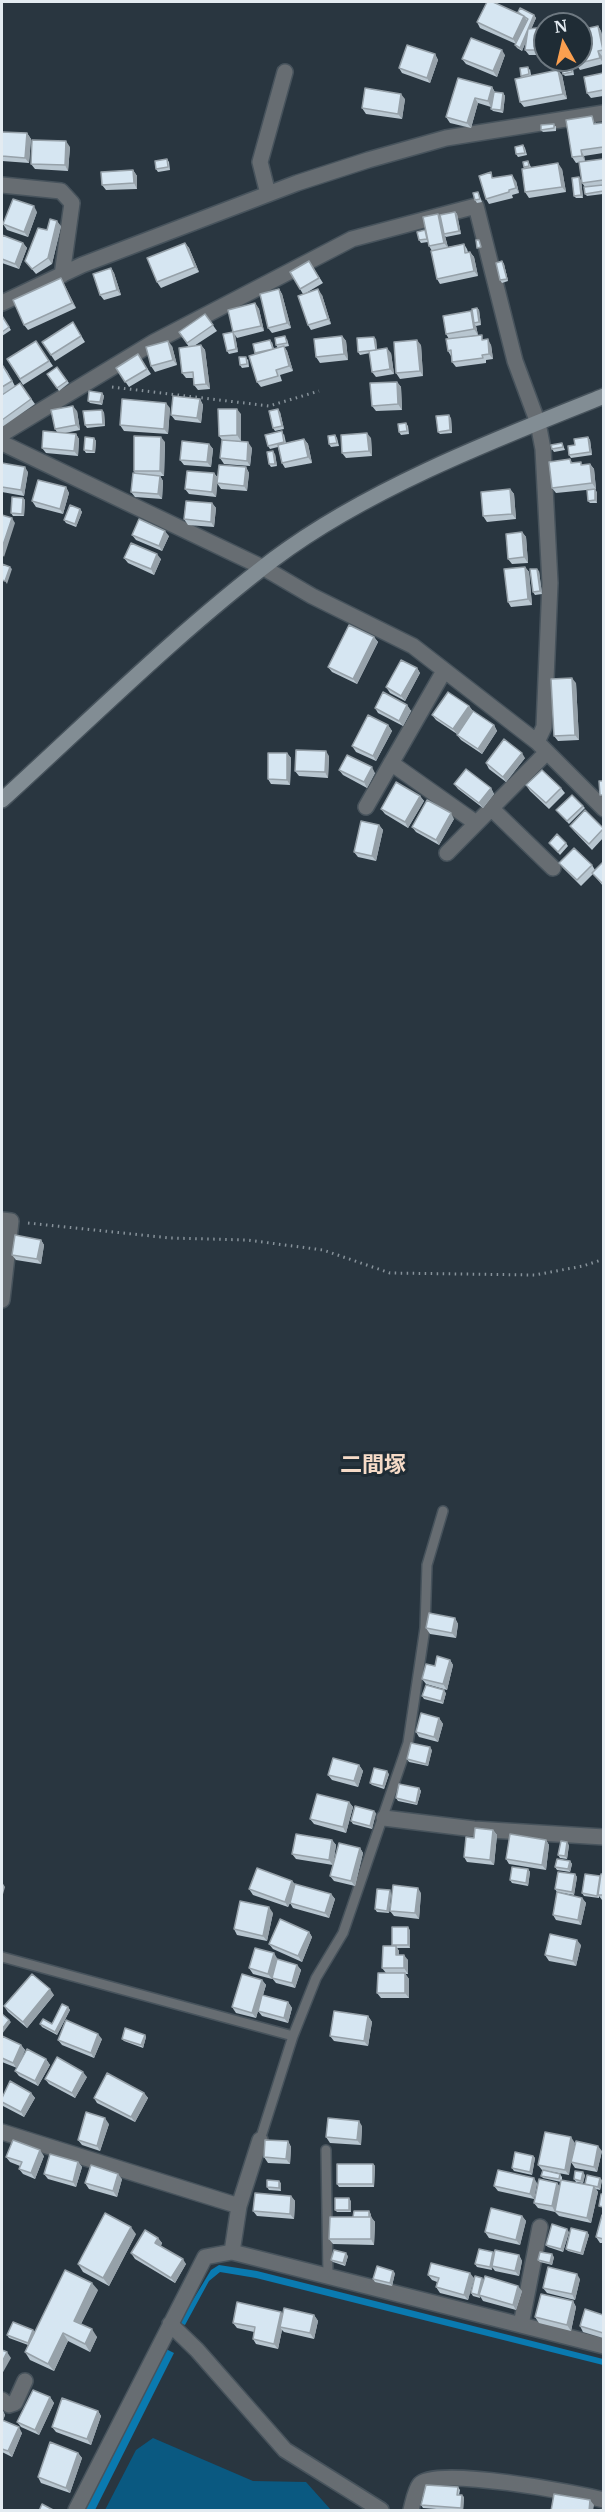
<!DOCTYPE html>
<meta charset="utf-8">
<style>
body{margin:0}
#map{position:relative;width:605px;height:2512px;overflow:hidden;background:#293640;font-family:Merriweather,serif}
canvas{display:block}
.frame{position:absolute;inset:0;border:3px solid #e3ebf1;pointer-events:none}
.north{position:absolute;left:533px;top:12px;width:60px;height:60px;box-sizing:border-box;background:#1f2c35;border:2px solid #6d7880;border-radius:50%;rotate:352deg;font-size:16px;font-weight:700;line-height:24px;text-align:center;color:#e3ebf1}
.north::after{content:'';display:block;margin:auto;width:21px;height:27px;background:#fa9f4f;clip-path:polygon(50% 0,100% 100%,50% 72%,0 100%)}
</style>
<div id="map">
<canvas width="605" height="2512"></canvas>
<div class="frame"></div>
<div class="north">N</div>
</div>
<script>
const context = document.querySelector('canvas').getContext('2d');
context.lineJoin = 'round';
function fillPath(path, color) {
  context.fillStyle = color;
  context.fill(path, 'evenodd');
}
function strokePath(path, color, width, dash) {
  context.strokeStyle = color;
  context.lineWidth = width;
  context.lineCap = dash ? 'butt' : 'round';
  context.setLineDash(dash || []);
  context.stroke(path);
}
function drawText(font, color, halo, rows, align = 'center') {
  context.font = font + ' Merriweather,"Noto Sans JP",serif';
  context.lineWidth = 6;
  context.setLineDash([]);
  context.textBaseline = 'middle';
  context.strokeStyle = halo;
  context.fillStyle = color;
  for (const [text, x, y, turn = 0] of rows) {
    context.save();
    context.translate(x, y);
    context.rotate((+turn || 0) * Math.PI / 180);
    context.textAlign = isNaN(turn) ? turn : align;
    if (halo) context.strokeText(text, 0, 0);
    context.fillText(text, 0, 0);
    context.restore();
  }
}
const green = new Path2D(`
 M153 2438 253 2481 306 2482 331 2510H105L136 2450Z`);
const water = new Path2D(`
 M219 2265 257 2271 603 2359V2365L256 2278 220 2272 209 2281 185 2325 179 2323 211 2270Z
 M166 2349 174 2353 95 2510H85Z`);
const path = new Path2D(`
 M112 387 269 406 319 391
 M28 1223 170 1238 247 1240 323 1250 390 1273 535 1275 583 1266 604 1259`);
const lane = new Path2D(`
 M2 1957 293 2036
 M260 2140 293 2036 316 1978 343 1933 408 1743 425 1628 427 1565 443 1511
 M326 2150 328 2276`);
const street = new Path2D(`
 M2 185 61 191 72 203 62 275
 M268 194 260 162 285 72
 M2 303 82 265 297 183 368 160 446 138 604 113
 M2 434 154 342 352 239 476 206 515 361 538 423 543 449 550 583 544 727 537 742
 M2 443 264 568 312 596 413 646 537 742 604 809
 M391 763 476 823
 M366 807 444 671
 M491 808 553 868
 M447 853 547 752
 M2 1220 11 1221 2 1300
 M384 1818 474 1829 604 1837
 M2 2132 239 2206
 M232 2252 239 2206 260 2140
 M170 2324 197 2350 285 2450 381 2510
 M521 2325 540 2227
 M2 2400 9 2405 15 2403 25 2381
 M76 2510 205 2257 232 2252 604 2346
 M411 2510C413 2503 415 2490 420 2484 435 2466 578 2493 604 2500`);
const secondary = new Path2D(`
 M2 800C91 719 178 632 274 559 367 489 496 439 604 396`);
const wall = new Path2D(`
 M518 12 534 15 536 18 531 29 545 27V55H529L525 50 526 41 522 51 517 48 515 45 516 44 480 28 477 22 520 14Z
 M598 26 601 31 603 40V56H602L603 64 580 70 576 64 590 34Z
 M435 54 438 60 430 83 402 73 399 68Z
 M505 55 497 77 466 64 462 59Z
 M563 60H571L573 65 566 66Z
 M571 67 573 69 574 75 565 76 563 74Z
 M530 69 531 75H562L567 99 524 107 520 102 522 77 521 76Z
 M603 73V96L591 98 587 93Z
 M458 78 492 87 495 92 503 93 505 96 503 113 493 111 491 109V107L478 103 471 128 450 123 446 117Z
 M405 99 402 119 366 114 362 108Z
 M603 115V153L584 156 585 161 576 163 572 157 596 122V124L603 123Z
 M556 126V131L543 132 541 130Z
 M2 132 27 133 31 139 29 163 2 161Z
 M523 145 525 148 527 155 518 157 516 154Z
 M70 147 68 171 35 169 31 164Z
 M167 159 169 162 170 170 158 172 156 169Z
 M603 159V194L587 196 585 194V187L582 183Z
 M528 161 531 167 562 169 566 192 529 198 525 192 524 167Z
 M133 170 137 176V189L106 190 102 185Z
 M494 178 516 181 519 193 512 195 513 198 489 204 486 199Z
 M581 180 583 198H576L574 196Z
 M478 192 482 202 477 203 475 200Z
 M37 212 28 237 7 230 3 224Z
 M455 212 457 214 461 234 446 237 445 236 448 247 464 244 467 249 468 252H470L474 257 478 276 440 284 437 279 432 251 429 246 428 242 421 243 419 240 438 214 440 218Z
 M61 226 52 264 36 274 25 261 47 230Z
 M2 235 23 243 27 248 19 269 2 263Z
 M185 243 189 248 199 272 161 288 157 282Z
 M309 261 323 283 306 293 322 295 331 324 311 330 308 325 303 294 300 289Z
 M502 261 504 264 508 281 502 283 500 280Z
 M111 268 114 273 121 295 104 300 100 295Z
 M61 278 76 308 28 330 24 325Z
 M279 289 282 294 291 328 272 333 268 328Z
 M255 303 259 309 264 331 237 338 235 335 238 352 229 354 227 351 233 332Z
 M477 308 479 310 481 325 476 326 478 335 466 337 485 340 491 345 493 359 486 360V363L456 367 452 362 451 356 448 351 449 339 446 334 473 314Z
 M205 314 217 331 194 346 201 345 205 350 210 389 198 390 194 385 193 378H186L182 373 189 347 179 332Z
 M2 316 11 330 2 336Z
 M73 322 85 342 55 361 42 342Z
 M342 336 346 341 348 360 320 363 316 357Z
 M287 339 289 346 284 347 287 351 293 371 280 375 282 381 261 387 257 382 255 353 272 342 274 349 278 348 276 345Z
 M376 339 377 350 391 353 394 374 376 377 372 372 370 353 360 355 358 352Z
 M36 341 53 366 23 385 7 359Z
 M421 345 423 376 400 379 396 373Z
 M172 346 177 365 155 372 151 366Z
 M138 354 151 374 129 387 116 368Z
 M248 359 249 367 242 368 240 365Z
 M2 366 7 371 15 386 20 383 35 404 2 427V395L6 392 2 395Z
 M57 367 69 383 59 391 47 374Z
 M397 382 401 387 402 410 376 411 372 406Z
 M102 393 104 396 102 405 90 403 88 401Z
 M200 399 203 405 201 423 175 420 171 415Z
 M170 408 168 434 124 431 120 425Z
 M77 411 80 430 65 433 76 434 79 439 78 456 46 453 42 448 57 432 55 429Z
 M104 412 105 426 87 428 85 425Z
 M280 412 284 429 275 431 273 428Z
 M241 414V441H231L252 448 250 466 224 464 220 458 222 440 219 436Z
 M451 418 452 433 440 434 438 432Z
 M406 423 408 426 409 434 401 435 399 432Z
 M284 434 286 443 304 439 308 444 312 463 285 468 282 463 278 447 270 449 268 446Z
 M335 435 337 438 339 446 331 447 329 444Z
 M588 437 590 440 592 455 571 458 569 455 575 445Z
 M94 438 96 441 95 453H86L84 450Z
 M371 438 372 456 346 458 342 453Z
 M165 442 164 476H160L163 481 162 499 135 497 131 492 135 474 134 471Z
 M562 443 565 450 554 452 552 449Z
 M209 444 213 449 211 467 184 465 180 460Z
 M275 454 277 466 271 467 269 464Z
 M570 459 572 463 583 465 590 464 594 469 596 489 556 493 552 488Z
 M2 463 28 472 24 496 2 492Z
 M246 467 249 473 247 491 221 489 217 483 216 497 189 494 185 489 214 473 218 478Z
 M66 487 69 493 63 514 36 507 32 501Z
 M510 489 514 494 516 519 487 522 483 516Z
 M597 492V503H590L588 501Z
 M23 498 25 500 24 516H13L11 513Z
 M212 503 216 508 214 527 188 525 184 519Z
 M80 509 82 512 76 527 66 523 64 520Z
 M522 532 526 537 528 563 512 564 508 559Z
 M132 535 169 536 162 551 136 540Z
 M124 558 161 559 154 575 128 563Z
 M525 567 529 572 532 605 511 607 508 602Z
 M539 571 542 594 535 595 533 592Z
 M374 637 378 642 357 684 332 672 328 667Z
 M417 668 420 673 405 701 390 693 386 687Z
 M576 683 579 740 558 741 554 736Z
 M407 705 411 711 403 726 378 713 375 708Z
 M469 706 473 711 457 734 436 720 432 715Z
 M388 725 392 731 376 761 356 752 352 746Z
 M494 725 497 731 482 754 461 740 457 735Z
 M287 753 291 758 290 785 271 784 268 779Z
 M329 756 328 778 299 776 295 771Z
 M525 758 506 782 489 769 486 763Z
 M339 770 375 773 367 788 343 775Z
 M454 784 491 788 494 794 483 808 458 789Z
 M526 785 561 788 565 793 549 809 530 791Z
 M420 796 424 801 408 828 385 814 381 809Z
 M583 806 585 808 569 824 556 810Z
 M454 819 439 845 416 832 412 827Z
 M379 825 383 830 376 861 358 857 354 852Z
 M570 826 603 828V838L592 850 574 831Z
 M549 843H566L568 846 560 855Z
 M603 862V886L593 874 581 886 563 868 559 863 592 865 595 870Z
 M41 1240 44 1245 41 1264 16 1260 12 1255Z
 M455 1618 458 1624 456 1638 430 1634 426 1628Z
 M450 1660 453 1665 447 1690 426 1684 422 1679 435 1666Z
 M446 1693 443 1704 424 1699 422 1696Z
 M439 1718 443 1724 438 1742 419 1737 416 1732Z
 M432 1750 428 1766 409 1762 407 1759Z
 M359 1765 363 1771 358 1787 332 1780 328 1775Z
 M389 1774 384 1789 372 1785 370 1783Z
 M419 1788 421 1791 417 1805 398 1801 396 1798Z
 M349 1802 353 1807 346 1833 314 1824 310 1819Z
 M376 1813 372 1829 353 1824 351 1821Z
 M493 1830 497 1835 494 1865 467 1862 464 1857 474 1838Z
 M332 1840 336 1845 333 1865 296 1859 292 1854Z
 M546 1840 549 1845 546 1870 509 1864 506 1859Z
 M569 1845 567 1859 560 1858 558 1855Z
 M360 1848 363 1853 355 1886 334 1881 330 1876Z
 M570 1861 572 1864 570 1872 557 1870 555 1867Z
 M528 1869 530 1872 528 1886 512 1883 510 1880Z
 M575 1874 577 1877 574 1895 557 1892 555 1889Z
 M603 1874V1900H602L599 1896V1898L584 1896 582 1893Z
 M292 1881 295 1884 331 1894 335 1899 329 1918 293 1908 290 1903 288 1907 253 1895 249 1889Z
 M391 1893 389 1913 377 1912 375 1909Z
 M421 1893 419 1919 394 1916 390 1911Z
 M582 1898 586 1903 581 1925 556 1920 553 1915Z
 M273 1913 267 1941 237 1935 234 1929Z
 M410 1930V1948H397L399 1951V1955L408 1960V1974H405L409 1979V1998H381L377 1993 386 1973 382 1968 393 1946Z
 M309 1932 312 1937 302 1962 273 1949 269 1944Z
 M581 1945 576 1966 549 1961 545 1955Z
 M277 1958V1959L297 1965 301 1970 295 1988 276 1983 272 1978V1979L253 1974 249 1968Z
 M262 1980 266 1985 263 1995 288 2002 292 2008 288 2023 262 2016 258 2011 256 2018 236 2013 232 2007Z
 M54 1995 27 2028 8 2012 4 2006Z
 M68 2007 70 2010 57 2035 42 2027 40 2024H52Z
 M368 2016 372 2022 368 2046 334 2041 330 2036Z
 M145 2035 146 2037 143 2048 124 2041 122 2039Z
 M2 2036 21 2045 25 2050 19 2064 46 2059 50 2065 38 2086 19 2076 15 2071 17 2068 2 2062Z
 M102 2039 94 2058 62 2045 58 2040Z
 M87 2077 75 2098 49 2084 45 2079Z
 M31 2093 35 2098 24 2117 3 2106 2 2103V2098Z
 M144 2093 148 2098 135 2122 97 2103 94 2098Z
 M109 2124 100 2151 82 2145 78 2140Z
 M362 2126 361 2145 330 2143 326 2137Z
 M571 2137 569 2175 542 2170 538 2165Z
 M288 2141 291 2147 290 2164 268 2163 264 2157Z
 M602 2151 597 2172 575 2168 571 2162Z
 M44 2156 35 2179 23 2174 19 2169 20 2166 10 2162 6 2157Z
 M533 2156 535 2158 532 2175 514 2171 512 2168Z
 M78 2162 82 2167 76 2187 48 2179 44 2174Z
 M373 2164 375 2166 374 2187H339L337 2184Z
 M560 2174 562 2177V2180L585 2185 602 2180 600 2190 596 2189 598 2192 591 2223 559 2216 555 2212 538 2208 534 2203 557 2183 560 2187 561 2182 543 2178 541 2176Z
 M585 2175 583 2183 576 2182 574 2179Z
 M122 2179 117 2197 89 2189 85 2183Z
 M281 2183V2191L269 2190 267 2187Z
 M537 2183 534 2199 498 2191 494 2186Z
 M291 2196 295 2201 294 2219 257 2216 253 2211Z
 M351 2201V2212H337L335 2210Z
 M371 2214V2217L375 2222 374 2245 333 2244 329 2239 353 2217Z
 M603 2215V2243H600L596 2237Z
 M522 2216 526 2221 520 2245 489 2238 485 2232Z
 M569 2232 563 2252 548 2247 546 2245Z
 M587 2232 589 2235 583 2255 568 2251 566 2249Z
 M136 2234 109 2286 83 2272 78 2264Z
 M158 2238 162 2243 161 2246 186 2264 175 2283 135 2259 131 2253Z
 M494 2254 519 2255 522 2261 519 2276 495 2271 492 2267V2270L477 2267 475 2264Z
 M348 2256 345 2266 333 2262 331 2260Z
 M554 2257 552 2265 540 2262 538 2260Z
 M395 2273 392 2286 375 2282 373 2279Z
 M428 2275 474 2278 468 2300 440 2293 436 2287 437 2282 432 2280Z
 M580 2279 575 2300 547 2293 543 2288Z
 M484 2280 522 2291 516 2310 483 2301 480 2296V2298L473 2296 471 2293Z
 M98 2290 81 2324 97 2337 90 2352 68 2341 54 2371 30 2360 25 2352 28 2345 9 2338 7 2335 34 2332Z
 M573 2301 576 2307 571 2331 539 2323 535 2317Z
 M283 2314 314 2315 318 2321 314 2339 284 2332 282 2330 278 2349 256 2344 253 2339 254 2332 237 2328 233 2323Z
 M603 2315V2338L583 2332 580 2326Z
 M50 2397 54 2403 39 2435 21 2427 17 2422Z
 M2 2409 5 2415 3 2420 22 2433 12 2457 2 2452Z
 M98 2411 101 2416 91 2445 56 2432 52 2427Z
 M78 2453 82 2458 70 2493 41 2483 38 2477Z
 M458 2487 460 2490 459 2495 464 2497 463 2511 423 2508 421 2505Z`);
const shadedWall = new Path2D(`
 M534 15 536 18 522 51 520 48Z
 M524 16 528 22 517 45 513 39Z
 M598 26 601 31 603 40V50Z
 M502 50 505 55 497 77 493 71Z
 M598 51 602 56 603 63 600 58Z
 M435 54 438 60 430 83 427 78Z
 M558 70 562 75 567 99 563 94Z
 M492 87 495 93 491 107 488 101Z
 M503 93 505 96 503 113 501 110Z
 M401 94 405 99 402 119 398 114Z
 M475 98 478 103 471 128 467 123Z
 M27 133 31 139 29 163 25 158Z
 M66 141 70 147 68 171 65 165Z
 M581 150 584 156 585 161 582 156Z
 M558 163 562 169 566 192 562 187Z
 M133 170 137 176V189L134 183Z
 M512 175 516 181 519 193 516 188Z
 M579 177 581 180 583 198 581 195Z
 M34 206 37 212 28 237 24 232Z
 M455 212 457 214 461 234 459 231Z
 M438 214 441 219 444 234 445 236 448 248 444 243Z
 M57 221 61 226 52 264 48 258Z
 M23 243 27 248 19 269 15 264Z
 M185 243 189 248 199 272 195 267Z
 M470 252 474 257 478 276 474 271Z
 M502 261 504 264 508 281 507 279Z
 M111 268 114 273 121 295 117 290Z
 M61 278 76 308 72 303Z
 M279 289 282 294 291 328 287 323Z
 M318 289 322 295 331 324 328 319Z
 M255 303 259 309 264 331 261 326Z
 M477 308 479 310 481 325 479 322Z
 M471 311 474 316V323L476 326 478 335 474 329Z
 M233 332 235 335 238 352 236 349Z
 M342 336 346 341 348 360 344 354Z
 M374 337 376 339 377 353 376 350Z
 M488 339 491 345 493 359 489 354Z
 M417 340 421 345 423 376 420 371Z
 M168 341 172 346 177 365 173 360Z
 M201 345 205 350 210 389 206 384Z
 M284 346 287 351 293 371 289 366Z
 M387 348 391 353 394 374 390 369Z
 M397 382 401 387 402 410 398 404Z
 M102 393 104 396 102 405 100 402Z
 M200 399 203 405 201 423 197 418Z
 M166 403 170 408 168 434 164 429Z
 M73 406 77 411 80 430 76 425Z
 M237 409 241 414V441L237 435Z
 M278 409 280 412 284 429 282 426Z
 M102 410 104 412 105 426 103 424Z
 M449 415 451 418 452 433 450 430Z
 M367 433 371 438 372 456 369 451Z
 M76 434 79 439 78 456 74 451Z
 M161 437 165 442 164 476 160 471Z
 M588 437 590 440 592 455 590 452Z
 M94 438 96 441 95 453 93 451Z
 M304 439 308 444 312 463 308 457Z
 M248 442 252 448 250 466 247 461Z
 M209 444 213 449 211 467 207 462Z
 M273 451 275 454 277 466 275 464Z
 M590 464 594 469 596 489 592 483Z
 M25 467 28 472 24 496 21 490Z
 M246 467 249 473 247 491 244 486Z
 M214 473 218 479 216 497 212 492Z
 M160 476 163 481 162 499 158 494Z
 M66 487 69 493 63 514 60 509Z
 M510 489 514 494 516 519 512 514Z
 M595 489 597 492V503L595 500Z
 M23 498 25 500 24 516 22 514Z
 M212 503 216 508 214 527 211 522Z
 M80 509 82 512 76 527 75 524Z
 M12 518 15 523 4 557 2 554V548Z
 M165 531 169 536 162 551 159 546Z
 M522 532 526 537 528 563 524 557Z
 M157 554 161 559 154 575 151 569Z
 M10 567 12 569 7 584 5 581Z
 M525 567 529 572 532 605 528 599Z
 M537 569 539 571 542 594 540 591Z
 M374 637 378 642 357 684 353 679Z
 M417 668 420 673 405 701 401 696Z
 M572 678 576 683 579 740 575 735Z
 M407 705 411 711 403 726 399 721Z
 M469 706 473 711 457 734 453 729Z
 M388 725 392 731 376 761 373 756Z
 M494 725 497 731 482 754 478 749Z
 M326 751 329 756 328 778 325 772Z
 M287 753 291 758 290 785 287 780Z
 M522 753 525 758 506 782 503 777Z
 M372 767 375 773 367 788 364 782Z
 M491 788 494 794 483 808 479 803Z
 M420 796 424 801 408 828 405 822Z
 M451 813 454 819 439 845 436 840Z
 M379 825 383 830 376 861 372 856Z
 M41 1240 44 1245 41 1264 37 1259Z
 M455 1618 458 1624 456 1638 452 1633Z
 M450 1660 453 1665 447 1690 443 1684Z
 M444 1690 446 1693 443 1704 441 1701Z
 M439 1718 443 1724 438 1742 434 1737Z
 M430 1747 432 1750 428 1766 426 1764Z
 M359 1765 363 1771 358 1787 354 1781Z
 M387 1771 389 1774 384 1789 383 1786Z
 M419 1788 421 1791 417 1805 416 1803Z
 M349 1802 353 1807 346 1833 343 1827Z
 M374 1811 376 1813 372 1829 370 1826Z
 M493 1830 497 1835 494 1865 490 1860Z
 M332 1840 336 1845 333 1865 329 1860Z
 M546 1840 549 1845 546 1870 542 1865Z
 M567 1842 569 1845 567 1859 565 1856Z
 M360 1848 363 1853 355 1886 351 1881Z
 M570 1861 572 1864 570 1872 568 1869Z
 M528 1869 530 1872 528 1886 526 1883Z
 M575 1874 577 1877 574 1895 572 1892Z
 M292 1881 296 1886 288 1907 285 1902Z
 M2 1882 5 1887 2 1898Z
 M418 1888 421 1893 419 1919 415 1913Z
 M390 1890 391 1893 389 1913 387 1911Z
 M331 1894 335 1899 329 1918 325 1913Z
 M582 1898 586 1903 581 1925 578 1920Z
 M269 1907 273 1913 267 1941 263 1936Z
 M408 1927 410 1930V1948L408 1945Z
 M309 1932 312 1937 302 1962 298 1956Z
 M577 1940 581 1945 576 1966 573 1961Z
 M396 1946 399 1951V1960L396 1955Z
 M274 1953 277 1958 272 1979 268 1974Z
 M404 1955 408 1960V1974L404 1968Z
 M297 1965 301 1970 295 1988 292 1983Z
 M405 1973 409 1979V1998L405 1993Z
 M262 1980 266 1985 256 2018 252 2013Z
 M50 1989 54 1995 27 2028 23 2022Z
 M288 2002 292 2008 288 2023 284 2018Z
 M68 2007 70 2010 57 2035 55 2032Z
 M368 2016 372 2022 368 2046 364 2041Z
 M9 2020 11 2022 2 2034V2029Z
 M98 2034 102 2039 94 2058 91 2053Z
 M145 2035 146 2037 143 2048 141 2045Z
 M21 2045 25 2050 17 2069 13 2063Z
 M46 2059 50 2065 38 2086 35 2081Z
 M83 2072 87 2077 75 2098 72 2093Z
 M31 2093 35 2098 24 2117 21 2112Z
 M144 2093 148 2098 135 2122 131 2117Z
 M105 2118 109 2124 100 2151 97 2146Z
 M359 2121 362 2126 361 2145 357 2140Z
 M571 2137 575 2143 569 2175 565 2170Z
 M288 2141 291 2147 290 2164 286 2159Z
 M598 2146 602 2151 597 2172 594 2167Z
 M40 2150 44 2156 35 2179 31 2173Z
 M533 2156 535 2158 532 2175 530 2172Z
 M78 2162 82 2167 76 2187 73 2182Z
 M373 2164 375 2166 374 2187 373 2184Z
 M583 2172 585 2175 583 2183 581 2181Z
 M118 2174 122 2179 117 2197 113 2191Z
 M534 2178 537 2183 534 2199 530 2194Z
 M600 2178 602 2180 600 2190 598 2187Z
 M279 2181 281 2183V2191L279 2188Z
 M557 2183 561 2188 555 2212 552 2206Z
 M594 2186 598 2192 591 2223 587 2218Z
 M291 2196 295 2201 294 2219 290 2214Z
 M349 2198 351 2201V2212L349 2210Z
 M369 2211 371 2214V2217L375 2222 374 2245 371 2239Z
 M522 2216 526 2221 520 2245 516 2240Z
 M131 2227 136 2234 109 2286 103 2278Z
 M567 2229 569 2232 563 2252 561 2249Z
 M587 2232 589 2235 583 2255 581 2253Z
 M158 2238 162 2243 159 2248 155 2243Z
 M493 2252 495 2255 492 2270 490 2267Z
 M346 2253 348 2256 345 2266 343 2263Z
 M552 2254 554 2257 552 2265 550 2263Z
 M519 2255 522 2261 519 2276 515 2271Z
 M183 2259 186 2264 175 2283 171 2278Z
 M393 2271 395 2273 392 2286 390 2283Z
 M470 2273 474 2278 468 2300 464 2295Z
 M577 2274 580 2279 575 2300 572 2294Z
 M482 2278 484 2281 480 2298 478 2295Z
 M92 2283 98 2290 79 2328 74 2321Z
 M518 2286 522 2291 516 2310 513 2305Z
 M573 2301 576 2307 571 2331 567 2325Z
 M281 2312 285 2317 280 2327 282 2330 278 2349 274 2344Z
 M314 2315 318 2321 314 2339 310 2333Z
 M92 2329 97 2337 90 2352 85 2344Z
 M33 2330 35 2332 29 2346 28 2343Z
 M63 2333 68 2341 54 2371 48 2364Z
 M7 2352 11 2358 2 2374V2362Z
 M50 2397 54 2403 39 2435 35 2430Z
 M2 2409 5 2415 2 2424Z
 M98 2411 101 2416 91 2445 87 2439Z
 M19 2427 22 2433 12 2457 8 2451Z
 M78 2453 82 2458 70 2493 66 2488Z
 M462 2495 464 2497 463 2511 461 2508Z
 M590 2500 594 2505 593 2511H589Z`);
const building = new Path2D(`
 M487 2H493L524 16 513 39 477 22Z
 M520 8 534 15 520 48 515 45 528 19 518 12Z
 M598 26 603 50 598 51 600 58 576 64 575 60H581V34H590L589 28Z
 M545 27V50H525L528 29Z
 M471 38 502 50 493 71 462 59Z
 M407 45 435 54 427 78 399 68Z
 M563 60H570L571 63 564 64Z
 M528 67 529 74 521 76 520 68Z
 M571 67 572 72 563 74 562 69Z
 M558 70 563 94 520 102 515 79Z
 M603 73V90L587 93 584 77Z
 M458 78 492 87 488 101 475 98 467 123 446 117Z
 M365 88 401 94 398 114 362 108Z
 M494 92 503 93 501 110 491 109Z
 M592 116 594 124 603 123V147L581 150 582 156 572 157 566 120Z
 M554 124V128L541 130V125Z
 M2 132 27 133 25 158 2 156Z
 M32 140 66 141 65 165 31 164Z
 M523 145 525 153 516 154 515 147Z
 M167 159 168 167 156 169 155 161Z
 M603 159V180L582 183 579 162Z
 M528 161 529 166 524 167 523 162Z
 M558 163 562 187 525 192 522 169Z
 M133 170 134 183 102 185 101 172Z
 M491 172 492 178 512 175 516 188 509 190V192L486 199 479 176Z
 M579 177 581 195 574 196 572 178Z
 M603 185V191L585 194 584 187Z
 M478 192 480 199 475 200 473 193Z
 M13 199 34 206 24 232 3 224Z
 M455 212 459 231 444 234 440 215Z
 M438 214 444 243 429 246 423 217Z
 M50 219 57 221 48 258 32 269 25 261 38 228 47 230Z
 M425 230 427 239 419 240 417 232Z
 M2 235 23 243 15 264 2 259Z
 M476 240H479L481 247 477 248Z
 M185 243 195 267 157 282 147 258Z
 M464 244 465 253 470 252 474 271 437 279 431 251Z
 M309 261 319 278 300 289 290 272Z
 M502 261 507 279 500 280 496 263Z
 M111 268 117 290 100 295 93 274Z
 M61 278 72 303 24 325 13 300Z
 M279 289 287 323 268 328 260 294Z
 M318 289 328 319 308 325 298 296Z
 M255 303 261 326 233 332 228 310Z
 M477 308 479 322 474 323 472 309Z
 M471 311 474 329 446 334 443 316Z
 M205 314 213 325 187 343 179 332Z
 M2 316 9 327 2 332Z
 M73 322 81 336 51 355 42 342Z
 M233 332 236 349 227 351 223 334Z
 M482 335V340L488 339 489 354 482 355 483 358 452 362 451 350 448 351 446 339Z
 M285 336 287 343 276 345 275 338Z
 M342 336 344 354 316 357 314 339Z
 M374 337 376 350 358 352 357 338Z
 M270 340 273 349 255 353 253 344Z
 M417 340 420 371 396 373 394 342Z
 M36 341 49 361 20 379 7 359Z
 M168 341 173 360 151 366 146 347Z
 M201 345 206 384 194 385 193 372 182 373 179 348Z
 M284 346 289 366 276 370 278 376 257 382 249 356Z
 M387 348 390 369 372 372 369 351Z
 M138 354 147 369 125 382 116 368Z
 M239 357H246L247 364 240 365Z
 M2 366H3L12 381 2 387Z
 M57 367 67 381 57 388 47 374Z
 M397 382 398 404 372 406 370 383Z
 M20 383 31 399 2 420V395Z
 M89 391 102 393 100 402 88 401Z
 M173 396 200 399 197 418 171 415Z
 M122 399 166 403 164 429 120 425Z
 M73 406 76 425 55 429 51 410Z
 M218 409H237V435L219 436Z
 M278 409 282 426 273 428 269 411Z
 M102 410 103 424 85 425 83 411Z
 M449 415 450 430 438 432 436 416Z
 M406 423 407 431 399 432 398 424Z
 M43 431 76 434 74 451 42 448Z
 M282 431 284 442 268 446 265 435Z
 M367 433 369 451 342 453 341 435Z
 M335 435 337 443 329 444 328 436Z
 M134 436 161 437 160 471H134Z
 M85 437 94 438 93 451 84 450Z
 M588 437 590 452 569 455 568 446 575 445 574 439Z
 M304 439 308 457 282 463 278 445Z
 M222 440 248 442 247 461 220 458Z
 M182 441 209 444 207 462 180 460Z
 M562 443 563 447 552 449 551 445Z
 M273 451 275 464H269L267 452Z
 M570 459 571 463 581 462V465L590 464 592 483 552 488 549 462Z
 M2 463 25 467 21 490 2 487Z
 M219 465 246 467 244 486 217 483Z
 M187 471 214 473 212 492 185 489Z
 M133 473 160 476 158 494 131 492Z
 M38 480 66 487 60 509 32 501Z
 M510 489 512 514 483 516 481 492Z
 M595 489V500L588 501 587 490Z
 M12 497 23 498 22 514 11 513Z
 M186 501 212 503 211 522 184 519Z
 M70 505 80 509 75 524 64 520Z
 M2 515 12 518 2 548Z
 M139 519 165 531 159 546 132 535Z
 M522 532 524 557 508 559 506 534Z
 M131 543 157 554 151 569 124 558Z
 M2 564 10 567 5 581 2 580Z
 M525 567 528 599 508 602 504 569Z
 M530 569H537L540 591 533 592Z
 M349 625 374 637 353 679 328 667Z
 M401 660 417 668 401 696 386 687Z
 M572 678 575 735 554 736 551 679Z
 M383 692 407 705 399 721 375 708Z
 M448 692 469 706 453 729 432 715Z
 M473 711 494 725 478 749 457 735Z
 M368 715 388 725 373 756 352 746Z
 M504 739 522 753 503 777 486 763Z
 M296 750 326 751 325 772 295 771Z
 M268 753H287V780L268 779Z
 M347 755 372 767 364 782 339 770Z
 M466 769 491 788 479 803 454 784Z
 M542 770 561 788 546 803 526 785Z
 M599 781H603V795H600Z
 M396 782 420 796 405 822 381 809Z
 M572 795 583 806 567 821 556 810Z
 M427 800 451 813 436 840 412 827Z
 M585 810 603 828V829L589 844 570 826Z
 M361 821 379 825 372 856 354 852Z
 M557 834 566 843 558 852 549 843Z
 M574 848 592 865 577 880 559 863Z
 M603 862V882L602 883 592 873Z
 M15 1235 41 1240 37 1259 12 1255Z
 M429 1613 455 1618 452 1633 426 1628Z
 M437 1656 450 1660 443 1684 422 1679 426 1664 435 1666Z
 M426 1685 444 1690 441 1701 422 1696Z
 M421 1713 439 1718 434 1737 416 1732Z
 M411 1743 430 1747 426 1764 407 1759Z
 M333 1758 359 1765 354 1781 328 1775Z
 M374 1768 387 1771 383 1786 370 1783Z
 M399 1784 419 1788 416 1803 396 1798Z
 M317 1794 349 1802 343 1827 310 1819Z
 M355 1806 374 1811 370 1826 351 1821Z
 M475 1828 493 1830 490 1860 464 1857 466 1837 474 1838Z
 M296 1834 332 1840 329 1860 292 1854Z
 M510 1834 546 1840 542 1865 506 1859Z
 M561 1841 567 1842 565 1856 558 1855Z
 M339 1843 360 1848 351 1881 330 1876Z
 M557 1859 570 1861 568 1869 555 1867Z
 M512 1867 528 1869 526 1883 510 1880Z
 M257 1868 292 1881 285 1902 249 1889Z
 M558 1872 575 1874 572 1892 555 1889Z
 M585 1874 600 1876 597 1896 582 1893Z
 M601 1874H603V1895H598Z
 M295 1884 331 1894 325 1913 290 1903Z
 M393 1885 418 1888 415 1913 390 1911Z
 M377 1889 390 1890 387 1911 375 1909Z
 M557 1892 582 1898 578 1920 553 1915Z
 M240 1901 269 1907 263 1936 234 1929Z
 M280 1919 309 1932 298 1956 269 1944Z
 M392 1927H408V1945H392Z
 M550 1934 577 1940 573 1961 545 1955Z
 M383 1946H396V1955H404V1968H382Z
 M255 1948 274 1953 268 1974 249 1968Z
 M277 1959 297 1965 292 1983 272 1978Z
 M378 1973H405V1993H377Z
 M32 1974 50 1989 23 2022 4 2006Z
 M242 1974 262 1980 252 2013 232 2007Z
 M262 1995 288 2002 284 2018 258 2011Z
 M62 2004 68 2007 55 2032 40 2024 43 2019 52 2024Z
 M334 2011 368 2016 364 2041 330 2036Z
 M2 2014 9 2020 2 2029Z
 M66 2020 98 2034 91 2053 58 2040Z
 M125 2028 145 2035 141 2045 122 2039Z
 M2 2036 21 2045 13 2063 2 2058Z
 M27 2049 46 2059 35 2081 15 2071Z
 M57 2057 83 2072 72 2093 45 2079Z
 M107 2073 144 2093 131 2117 94 2098Z
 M10 2081 31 2093 21 2112 2 2102V2098Z
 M86 2112 105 2118 97 2146 78 2140Z
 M328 2118 359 2121 357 2140 326 2137Z
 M545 2132 571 2137 565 2170 538 2165Z
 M13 2140 40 2150 31 2173 19 2169 22 2162 6 2157Z
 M265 2140 288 2141 286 2159 264 2157Z
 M576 2141 598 2146 594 2167 571 2162Z
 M515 2152 533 2156 530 2172 512 2168Z
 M50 2154 78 2162 73 2182 44 2174Z
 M337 2164H373V2184H337Z
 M91 2165 118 2174 113 2191 85 2183Z
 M498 2170 534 2178 530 2194 494 2186Z
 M543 2170 560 2174 559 2179 541 2176Z
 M575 2171 583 2172 581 2181 574 2179Z
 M587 2175 600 2178 598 2187 585 2184Z
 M539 2179 557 2183 552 2206 534 2203Z
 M267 2180 279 2181V2188L267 2187Z
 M561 2180 594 2186 587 2218 555 2211Z
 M255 2193 291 2196 290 2214 253 2211Z
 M601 2194H603V2207L599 2206Z
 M335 2198H349V2210H335Z
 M491 2208 522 2216 516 2240 485 2232Z
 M354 2211H369V2217H353Z
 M105 2213 131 2227 103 2278 78 2264Z
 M602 2215H603V2239L596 2237Z
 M330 2217H371V2239H329Z
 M552 2224 567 2229 561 2249 546 2245Z
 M571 2228 587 2232 581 2253 566 2249Z
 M145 2230 158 2238 155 2243 183 2259 171 2278 131 2253Z
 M479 2249 493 2252 490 2267 475 2264Z
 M334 2250 346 2253 343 2263 331 2260Z
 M495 2250 519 2255 515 2271 492 2266Z
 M540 2252 552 2254 550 2263 538 2260Z
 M431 2263 470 2273 464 2295 436 2287 439 2278 428 2275Z
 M377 2266 393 2271 390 2283 373 2279Z
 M548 2267 577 2274 572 2294 543 2288Z
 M65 2270 92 2283 74 2321 92 2329 85 2344 63 2333 48 2364 25 2352Z
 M475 2276 482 2278 478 2295 471 2293Z
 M485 2276 518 2286 513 2305 479 2295Z
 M541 2294 573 2301 567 2325 535 2317Z
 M237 2302 281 2312 274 2344 253 2339 255 2327 233 2323Z
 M284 2308 314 2315 310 2333 280 2327Z
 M585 2309 603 2315V2333L580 2326Z
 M13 2322 33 2330 28 2343 7 2335Z
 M2 2350 7 2352 2 2362Z
 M33 2390 50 2397 35 2430 17 2422Z
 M62 2398 98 2411 87 2439 52 2427Z
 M2 2420 19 2427 8 2451 2 2449Z
 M50 2442 78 2453 66 2488 38 2477Z
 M426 2485 458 2487 457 2495H462L461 2508 421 2505Z
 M554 2494 590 2500 589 2511H551Z
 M42 2504 55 2511H39Z`);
const neighbourhoodNames = [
 ["二間塚",373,1466]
];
fillPath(green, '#0a5981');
fillPath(water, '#0a7ab0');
strokePath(lane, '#47535c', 12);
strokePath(street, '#47535c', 18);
strokePath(secondary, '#47535c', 18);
strokePath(path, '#87929a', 3, [1.5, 4.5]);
strokePath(lane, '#676d72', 9);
strokePath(street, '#676d72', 15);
strokePath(secondary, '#828d94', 15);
fillPath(wall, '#b8c6d0');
fillPath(shadedWall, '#96a1a9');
fillPath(building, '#d6e6f2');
strokePath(building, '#96a1a9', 1.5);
drawText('bold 22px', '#f6dbc7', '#1f2c35', neighbourhoodNames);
</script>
